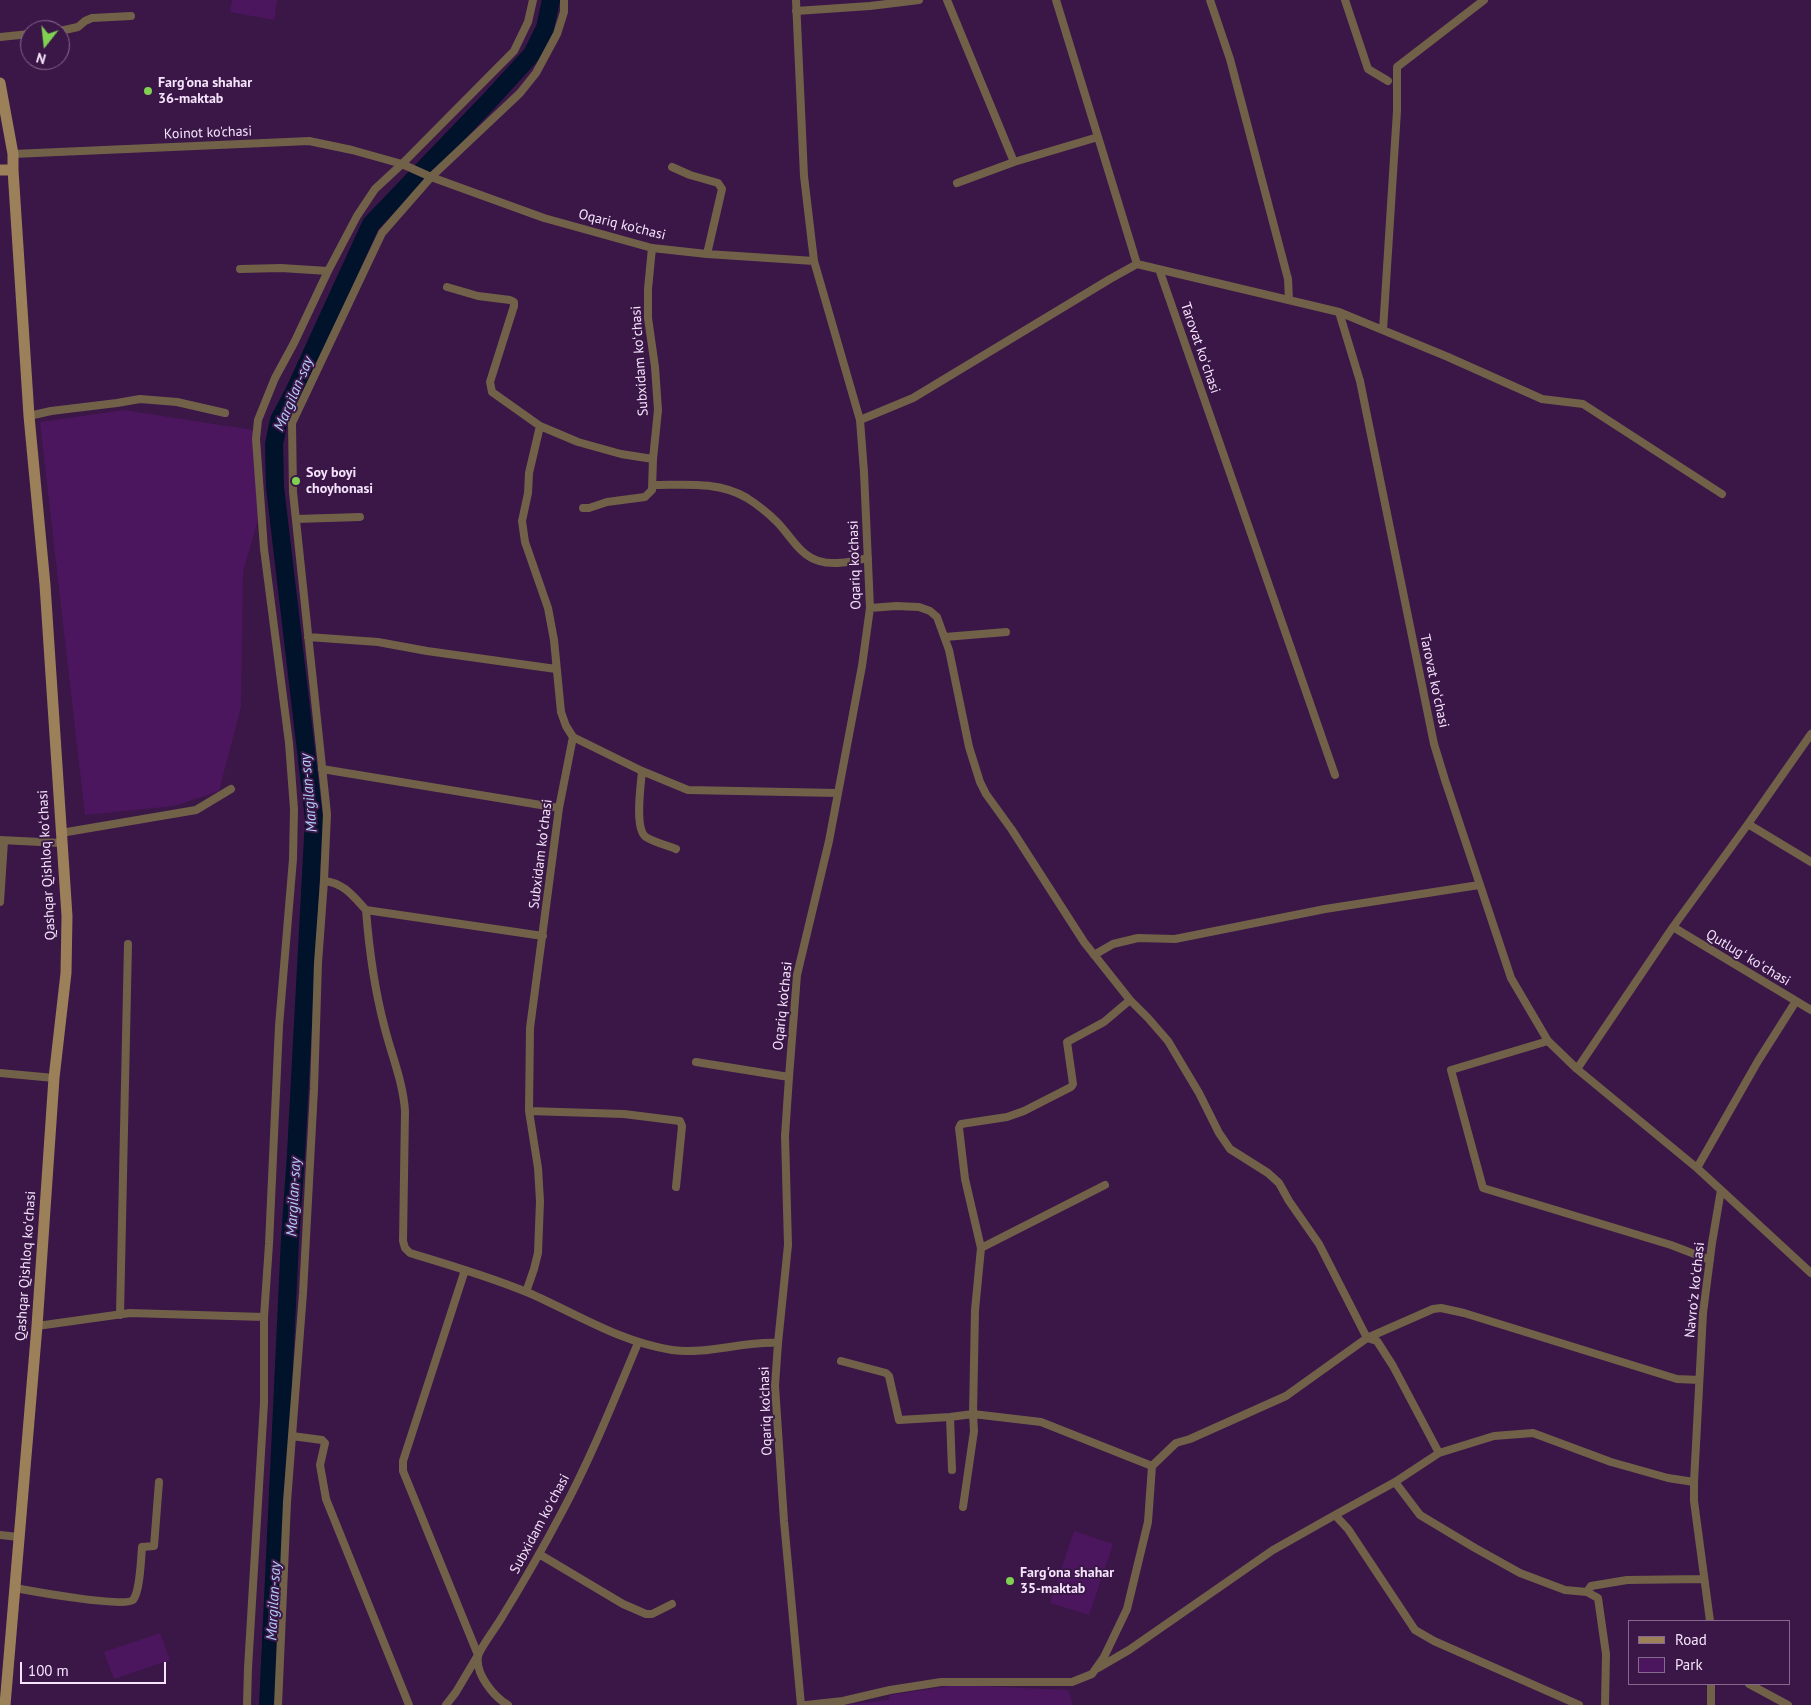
<!DOCTYPE html>
<meta charset="utf-8">
<style>
body{margin:0}
#map{position:relative;width:1811px;height:1705px;overflow:hidden;background:#3a1747;font-family:"PT Sans",sans-serif}
canvas{display:block}
.legend{position:absolute;left:1628px;top:1620px;width:162px;height:65px;box-sizing:border-box;background:#3a1747;border:1px solid #85698f;margin:0;padding:6px 9px;list-style:none;font-size:15px;color:#f5e4fc}
.legend li{display:flex;align-items:center;gap:10px;height:25px}
.legend b{width:25px;border:1px solid #85698f}
.north{position:absolute;left:20px;top:20px;width:50px;height:50px;box-sizing:border-box;background:#3a1747;border:1px solid #85698f;border-radius:50%;rotate:196deg;font-size:14px;font-weight:700;line-height:20px;text-align:center;color:#f5e4fc}
.north::after{content:'';display:block;margin:auto;width:18px;height:22px;background:#80d051;clip-path:polygon(50% 0,100% 100%,50% 72%,0 100%)}
.scale{position:absolute;left:20px;top:1662px;width:146px;height:22px;box-sizing:border-box;border:2px solid #f5e4fc;border-top:0;padding-left:6px;font-size:15px;line-height:18px;white-space:nowrap;color:#f5e4fc;-webkit-text-stroke:4px #3a1747;paint-order:stroke}
</style>
<div id="map">
<canvas width="1811" height="1705"></canvas>
<ul class="legend">
<li><b style="height:6px;background:#9b805a"></b>Road</li>
<li><b style="height:14px;background:#4b165d"></b>Park</li>
</ul>
<div class="north">N</div>
<div class="scale">100 m</div>
</div>
<script>
const context = document.querySelector('canvas').getContext('2d');
context.lineJoin = 'round';
function fillPath(path, color) {
  context.fillStyle = color;
  context.fill(path, 'evenodd');
}
function strokePath(path, color, width, dash) {
  context.strokeStyle = color;
  context.lineWidth = width;
  context.lineCap = dash ? 'butt' : 'round';
  context.setLineDash(dash || []);
  context.stroke(path);
}
function drawText(font, color, halo, rows, align = 'center') {
  context.font = font + ' "PT Sans",sans-serif';
  context.lineWidth = 4;
  context.setLineDash([]);
  context.textBaseline = 'middle';
  context.strokeStyle = halo;
  context.fillStyle = color;
  for (const [text, x, y, turn = 0] of rows) {
    context.save();
    context.translate(x, y);
    context.rotate((+turn || 0) * Math.PI / 180);
    context.textAlign = isNaN(turn) ? turn : align;
    if (halo) context.strokeText(text, 0, 0);
    context.fillText(text, 0, 0);
    context.restore();
  }
}
const green = new Path2D(`
 M232 0H277L274 20 230 12Z
 M124 410 253 430 258 520 243 571 241 707 219 791 174 806 85 815 40 422Z
 M1074 1531 1113 1544 1089 1615 1050 1603Z
 M160 1633 170 1660 114 1679 104 1652Z
 M957 1685 1068 1690 1073 1705H846L889 1700 890 1695Z`);
const river = new Path2D(`
 M268 1705 290 1239 296 1154 314 819 275 487 274 444 279 420 294 392 371 224 489 101 532 54 545 28 551 0`);
const street = new Path2D(`
 M796 0 804 176 814 261 860 420 864 472 870 608 862 666 829 841 797 975 789 1077 785 1136 788 1245 778 1343 775 1386 784 1521 801 1705
 M947 0 1014 162
 M1056 0 1137 264
 M1210 0 1230 59 1288 279 1289 300
 M1345 0 1368 69 1388 81
 M796 11 870 6 919 0
 M60 31 78 27 85 21 92 18 131 16
 M0 37 30 34
 M13 154 309 141 352 150 402 164 431 177 544 218 652 248 707 254 814 261
 M672 167 690 175 718 183 722 189 707 254
 M957 183 1014 162 1098 137
 M240 269 281 268 328 271 294 343 275 378 258 420 256 439 264 549 289 743 294 809 293 859 279 1026 269 1244 264 1317V1403L248 1668 247 1705
 M1159 269 1335 775
 M328 271 357 216 375 189 402 164 514 51 528 22 533 0
 M447 287 478 296 510 300 514 302V306L490 382 492 392 540 426 578 442 621 454 653 459
 M1339 312 1360 381 1434 744 1445 780 1511 978 1548 1041 1577 1069 1697 1168 1721 1190 1712 1243 1703 1313 1694 1482V1501L1710 1621
 M1383 330 1397 111V67L1484 0
 M29 416 51 411 117 403 140 399 177 402 225 413
 M860 420 913 398 1110 279 1137 264 1339 312 1448 357 1542 399 1583 404 1722 494
 M653 485C685 485 718 481 747 498 758 505 768 513 777 522 790 535 800 556 819 561 834 566 853 561 868 558
 M583 508H589L607 502 645 497 652 490 653 459 658 410 655 367 648 318V289L652 248
 M296 519 360 517
 M870 608 896 606 919 607 930 611 937 617 949 650 969 747 980 782 986 794 1012 830 1084 942 1130 1000 1148 1018 1168 1041 1199 1093 1219 1133 1230 1149 1268 1173 1279 1183 1289 1201 1319 1244 1367 1338 1377 1341 1393 1366 1439 1453 1395 1482 1420 1515 1475 1548 1520 1573 1565 1590 1587 1592 1598 1598 1606 1654 1605 1705
 M308 637 378 642 427 651 556 669
 M945 637 1006 632
 M573 737 642 771 688 790 837 793
 M322 769 559 808
 M642 771C641 784 634 829 646 837 655 843 667 845 676 849
 M1748 824 1811 862
 M61 833 196 810 231 789
 M0 840 61 843
 M0 902 4 841
 M366 910C369 948 374 987 384 1025 391 1054 403 1081 405 1111L403 1241 405 1248 410 1253C450 1265 491 1277 529 1293 577 1314 620 1342 672 1350 707 1355 743 1341 778 1343
 M1673 927 1811 1010
 M543 936 366 910C353 896 344 883 324 881L327 814 293 492 292 423 382 233 431 177 520 93 536 73 557 34 564 12V0
 M1094 955 1113 944 1138 938 1175 939 1325 909 1479 885
 M1130 1000 1104 1022 1067 1042 1073 1084 1071 1087 1024 1111 1007 1117 961 1124 959 1128 965 1179 981 1248 975 1310 973 1414 1041 1422 1152 1466
 M1548 1041 1451 1070 1483 1188 1671 1245 1710 1260
 M696 1062 789 1077
 M1577 1069 1673 927 1748 824 1811 734
 M0 1073 54 1078
 M529 1111 624 1114 680 1121 682 1126 676 1187
 M1697 1168 1758 1061 1796 1001
 M1721 1190 1811 1273
 M981 1248 1105 1185
 M526 1292 534 1269 538 1253 540 1201 538 1168 529 1111 530 1028 559 808 573 737 566 726 561 712 554 640 548 608 525 542 522 521 528 493 529 473 540 426
 M120 1315 128 944
 M37 1326 130 1313 264 1317
 M841 1361 886 1373 889 1376 899 1420 950 1417 973 1414 974 1431 963 1507
 M950 1417 952 1470
 M292 1436 303 1293 314 1089 318 963 324 881
 M1439 1453 1494 1436 1533 1433 1611 1462 1668 1478 1694 1482
 M1395 1482 1335 1515 1348 1529 1415 1630 1434 1641 1579 1705
 M0 1535 19 1537
 M539 1554 623 1604 646 1614H652L672 1604
 M15 1588C31 1591 125 1608 133 1600 140 1592 141 1559 142 1547L154 1546 159 1482
 M1587 1592 1591 1586 1627 1580 1704 1579
 M1098 1668 1129 1650 1273 1550 1335 1515
 M1711 1684V1705
 M1749 1684 1788 1705
 M278 1705 287 1502 292 1436 322 1440 325 1443 320 1465 326 1499 409 1705
 M446 1705 456 1692 478 1655 403 1471V1461L465 1270
 M508 1705C494 1697 475 1674 478 1656 480 1648 497 1626 502 1617 523 1583 543 1548 562 1512 591 1458 614 1400 638 1343
 M806 1705 843 1701 890 1690 941 1682H1072L1092 1674 1104 1657 1127 1609 1148 1522 1152 1466 1176 1443 1190 1439 1286 1396 1367 1338 1433 1309 1441 1308 1464 1313 1677 1379 1699 1380`);
const secondary = new Path2D(`
 M0 83 13 154V170L29 416 45 585 67 916 66 973 54 1078 37 1326 5 1705
 M0 170H13`);
const markers = [
 [148,91,5,"#80d051"],
 [296,481,5,"#80d051"],
 [1010,1581,5,"#80d051"]
];
const poiNames = [
 ["Farg'ona shahar",158,83],
 ["36-maktab",158,99],
 ["Soy boyi",306,473],
 ["choyhonasi",306,489],
 ["Farg'ona shahar",1020,1573],
 ["35-maktab",1020,1589]
];
const streetNames = [
 ["Koinot ko'chasi",208,133,-2],
 ["Oqariq ko'chasi",622,225,14],
 ["Tarovat koʻchasi",1200,348,71],
 ["Subxidam koʻchasi",640,361,-94],
 ["Oqariq ko'chasi",855,565,-92],
 ["Tarovat koʻchasi",1434,681,78],
 ["Subxidam koʻchasi",541,854,-83],
 ["Qashqar Qishloq koʻchasi",47,865,-93],
 ["Qutlugʻ koʻchasi",1748,958,31],
 ["Oqariq ko'chasi",783,1006,-84],
 ["Qashqar Qishloq koʻchasi",26,1266,-86],
 ["Navroʻz koʻchasi",1695,1290,-84],
 ["Oqariq ko'chasi",766,1411,-92],
 ["Subxidam koʻchasi",540,1524,-62]
];
const waterNames = [
 ["Margilan-say",294,394,-67],
 ["Margilan-say",309,793,-95],
 ["Margilan-say",294,1197,-87],
 ["Margilan-say",274,1601,-87]
];
fillPath(green, '#4b165d');
strokePath(river, '#01122b', 18);
strokePath(street, '#726149', 8);
strokePath(secondary, '#9b805a', 11);
for (const [x, y, r, color] of markers) {
  const dot = new Path2D();
  dot.arc(x, y, r, 0, 2 * Math.PI);
  context.fillStyle = color;
  context.fill(dot);
  strokePath(dot, '#3a1747', 2);
}
drawText('bold 14px', '#f5e4fc', '#3a1747', poiNames, 'left');
drawText('14px', '#f5e4fc', '#3a1747', streetNames);
drawText('italic 15px', '#b2d2fc', '#3a1747', waterNames);
</script>
